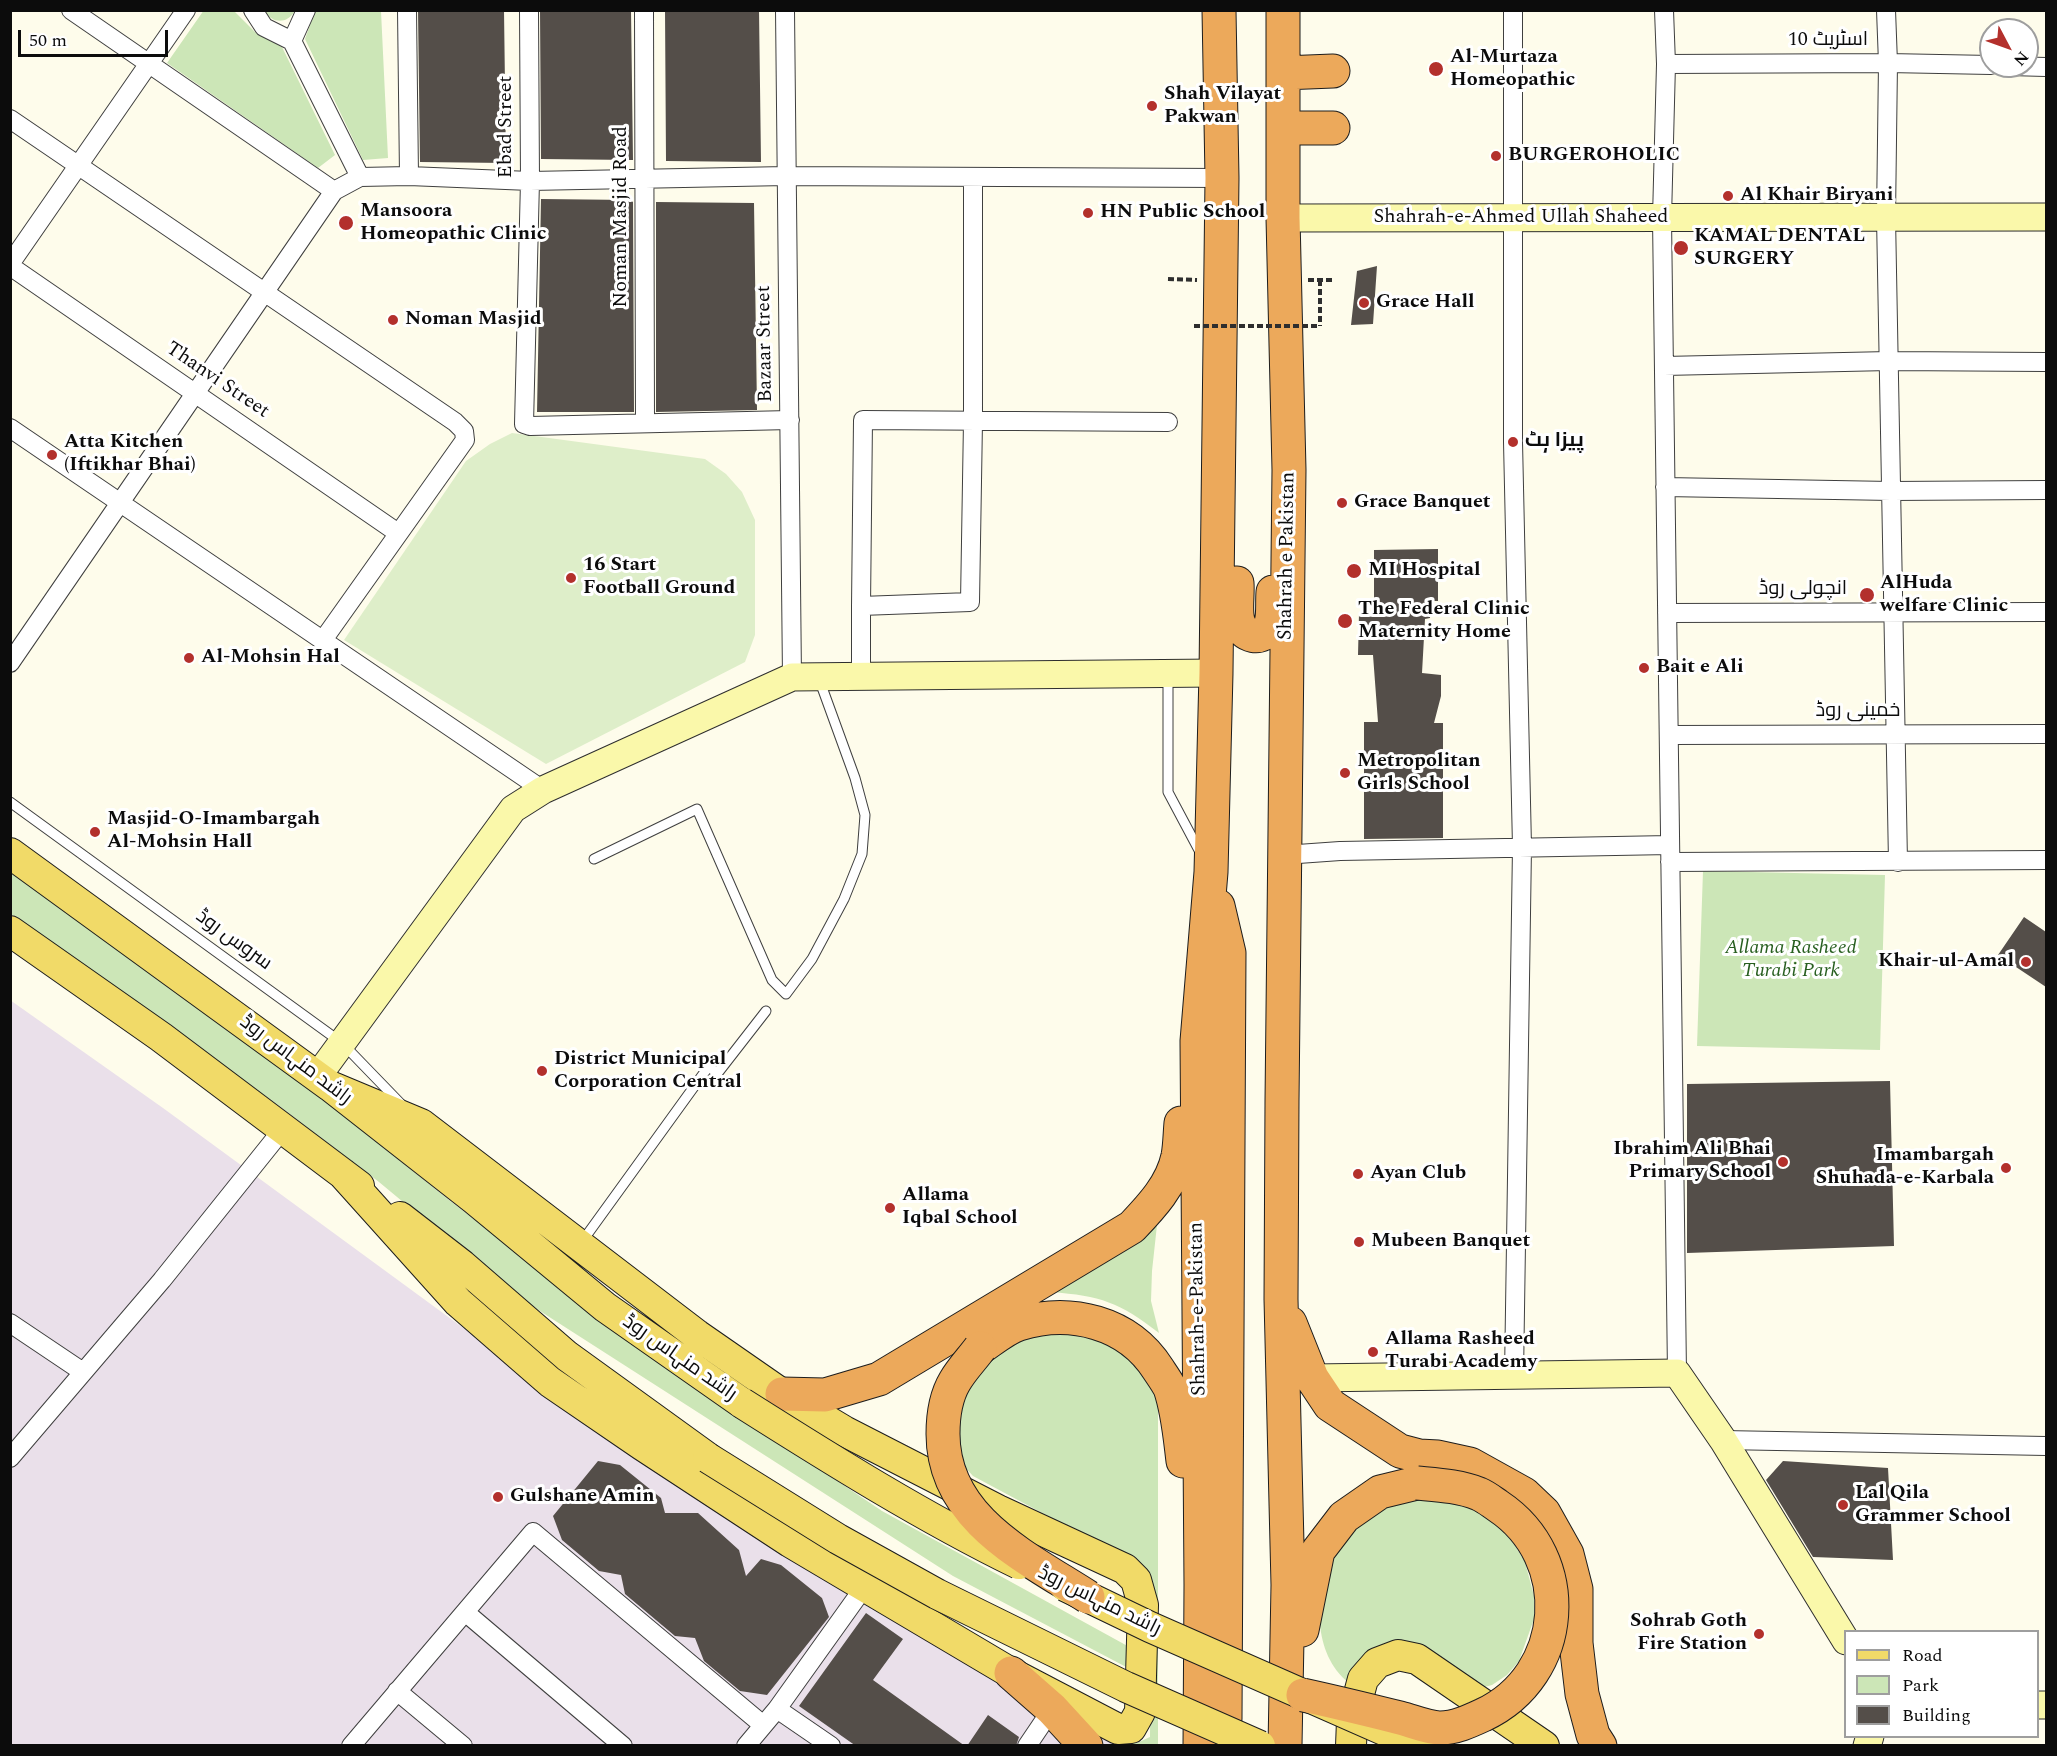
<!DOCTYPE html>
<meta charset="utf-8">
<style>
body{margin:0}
#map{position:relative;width:2057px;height:1756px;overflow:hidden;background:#fefceb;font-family:Spectral,serif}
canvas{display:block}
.frame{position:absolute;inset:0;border:12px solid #0c0c0c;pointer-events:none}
.legend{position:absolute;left:1844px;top:1630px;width:195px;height:108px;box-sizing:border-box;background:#fff;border:2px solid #9e9e9e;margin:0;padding:8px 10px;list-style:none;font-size:18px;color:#0c0c0c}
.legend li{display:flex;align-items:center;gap:12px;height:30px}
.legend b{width:30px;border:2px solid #9e9e9e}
.north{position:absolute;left:1979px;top:18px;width:60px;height:60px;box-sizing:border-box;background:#fff;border:2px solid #9e9e9e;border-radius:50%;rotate:131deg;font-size:16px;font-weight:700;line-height:24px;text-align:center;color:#0c0c0c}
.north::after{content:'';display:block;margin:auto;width:21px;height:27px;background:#b3302c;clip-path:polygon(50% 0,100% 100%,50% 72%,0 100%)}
.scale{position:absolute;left:18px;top:30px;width:150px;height:27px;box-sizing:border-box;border:3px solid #0c0c0c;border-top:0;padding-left:8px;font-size:18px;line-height:21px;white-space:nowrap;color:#0c0c0c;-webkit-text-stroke:4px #fff;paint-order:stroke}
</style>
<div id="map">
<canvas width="2057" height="1756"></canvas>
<div class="frame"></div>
<ul class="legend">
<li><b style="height:8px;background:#f1da68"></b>Road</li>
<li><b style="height:16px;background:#cce6b7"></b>Park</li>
<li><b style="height:16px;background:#544e49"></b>Building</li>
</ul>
<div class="north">N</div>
<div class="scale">50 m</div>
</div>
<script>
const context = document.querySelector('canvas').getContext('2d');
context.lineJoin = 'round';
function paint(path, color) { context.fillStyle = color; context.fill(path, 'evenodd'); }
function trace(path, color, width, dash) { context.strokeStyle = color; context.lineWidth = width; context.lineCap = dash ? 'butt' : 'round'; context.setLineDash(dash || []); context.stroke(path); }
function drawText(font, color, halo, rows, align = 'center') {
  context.font = font + ' Spectral,Cairo,serif'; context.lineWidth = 6; context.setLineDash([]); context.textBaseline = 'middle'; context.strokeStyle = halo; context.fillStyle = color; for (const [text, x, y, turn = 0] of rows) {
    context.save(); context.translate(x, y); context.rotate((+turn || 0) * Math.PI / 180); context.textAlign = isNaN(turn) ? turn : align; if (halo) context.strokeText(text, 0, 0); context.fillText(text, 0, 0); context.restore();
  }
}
paint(new Path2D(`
 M10,1000L163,1108L619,1442L1149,1745H11Z`), '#eae0ea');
paint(new Path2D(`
 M204,10L234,11L255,32L282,47L335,155L318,168L167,63Z
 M264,11H295C287,24 273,24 264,11Z
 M315,11H381L388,158L363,160L305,39Z
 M11,866L286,1069L449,1200L649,1354L882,1511L1133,1649L1130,1669L953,1576L515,1295L379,1182L278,1105L11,914Z
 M1703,871L1885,875L1880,1050L1697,1046Z
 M1157,1225L1152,1271L1151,1301L1159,1333C1119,1302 1101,1296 1051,1292Z
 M1082,1329L1131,1352L1158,1397V1745H1122L1118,1739L1137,1743L1150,1737L1151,1594L1087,1537L973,1476L961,1463L956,1430L965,1391L986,1364L1012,1341L1031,1332Z
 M1389,1499H1456L1493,1520L1514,1544L1525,1562L1534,1596V1619L1519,1661L1507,1675L1492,1685L1481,1688L1431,1651L1349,1683C1311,1652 1318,1599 1324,1556Z`), '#cce6b7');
paint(new Path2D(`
 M512,433L705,459L726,474L742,492L755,520V635L745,662L546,764L344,640L466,461L490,444Z`), '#deeec9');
paint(new Path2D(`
 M418,10H504L506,163L420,162Z
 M540,10H631L633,160L541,159Z
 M665,10H759L761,162L666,161Z
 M541,199L630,200L633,202L634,412H537Z
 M656,202L754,203L757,410L656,412Z
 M1377,266L1373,324L1351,325L1357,271Z
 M1438,549V601H1431L1430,618L1425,619L1422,673L1441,675V696L1434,723H1443V838L1364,839V722H1378L1373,655H1358L1359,614H1374V550Z
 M2024,917L2046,932V987L1998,955Z
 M1890,1081L1894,1246L1687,1253V1084Z
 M598,1461L620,1465L661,1498L665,1513H698L739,1550L746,1576L761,1559L781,1565L822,1598L829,1617L767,1695L740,1691L704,1661L695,1638L675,1636L625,1594L621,1575L599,1571L562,1540L553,1516Z
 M1783,1461L1888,1468L1893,1560L1813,1557L1766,1480Z
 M866,1613L903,1639L873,1680L965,1746H856L799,1706Z
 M988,1715L1019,1737L1016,1746H967Z`), '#544e49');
const lane = new Path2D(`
 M1168,675V792L1201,854
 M10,802L342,1043L402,1105
 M594,859L697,809L772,980L786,994L812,959L844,899L862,854L865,815L855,778L819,679
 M581,1243L709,1066L717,1074L766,1011`);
const street = new Path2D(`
 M71,10L334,191
 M253,10L264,27L292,41L360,177
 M407,10L409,176
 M529,10L530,181L524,424L530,426L790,420
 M644,10L645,423
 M785,10L792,677
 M1513,10V442L1522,847L1514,1375
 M1664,10L1666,64L1662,218L1677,1373
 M1886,10L1888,63L1886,217L1898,862
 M292,41L306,10
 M1666,64L1888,63L1991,65
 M2009,66L2046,67
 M10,119L455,422L464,431L465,440L323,640
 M10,264L186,10
 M10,266L398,533
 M1664,366L1889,361L2046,362
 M10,428L543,790
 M1665,487L1891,491L2046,490
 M861,606L863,420L1168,422
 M1667,613L2046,612
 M10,663L334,191L360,177L409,176L530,181L786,176L1222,178
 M861,676V606L970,602L973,421V177
 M1669,735L2046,734
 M1284,855L1340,851L1670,845
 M1670,862L2046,860
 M10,1323L83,1372
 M1723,1440L2046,1446
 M10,1458L162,1280L283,1129
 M465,1612L623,1746
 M397,1691L463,1746
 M777,1709L831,1746
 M351,1746L533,1532L763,1725
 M746,1746L777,1709L865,1586
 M1027,1746L1052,1709`);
const secondary = new Path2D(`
 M1283,218L2046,217
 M317,1077L513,809L543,790L792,677L1216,673
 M1312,1378L1677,1373L1723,1440L1846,1641
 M2038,1705H2046
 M1867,1746L1870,1736`);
const primary = new Path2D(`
 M10,853L330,1086L474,1199L605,1307L742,1403
 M10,931L161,1037L359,1186
 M330,1086L421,1124L697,1335L782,1394L844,1431L998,1510L1125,1569L1136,1580L1143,1605L1140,1712L1131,1728L1118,1729L1011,1673L790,1542L642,1445L550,1382L458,1302L343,1174
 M400,1217L462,1265L567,1356L708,1458
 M1351,1746L1352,1720L1363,1679L1377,1663L1398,1655L1417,1659L1544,1746`);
const highway = new Path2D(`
 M1283,10V218L1289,470L1282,1101L1281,1299L1288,1585L1285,1746
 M1283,73L1333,71
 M1283,128H1333
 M1237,583C1238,594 1235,610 1238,621C1242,637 1263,642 1270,626C1274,617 1272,603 1273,592
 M1218,906L1229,953L1225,1719
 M1290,1323L1312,1378L1330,1405L1400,1451L1419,1456L1438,1457L1470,1464L1524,1494L1544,1513L1567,1554L1576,1589V1643L1582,1694L1593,1735L1600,1746
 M980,1348C992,1340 1006,1328 1019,1324C1070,1308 1128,1322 1158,1369C1162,1375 1167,1382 1170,1388C1178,1411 1180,1437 1183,1461
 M782,1394L825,1395L879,1379L1132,1227C1151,1207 1172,1185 1178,1156C1180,1145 1180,1133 1181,1123
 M1302,1630L1318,1551L1344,1517L1380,1492L1417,1483
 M1011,1673L1052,1709L1086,1746
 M1200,1746L1201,1585L1197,1041L1211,872L1216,673L1222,178L1219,10`);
trace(lane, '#3f3f3f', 11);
trace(street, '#3f3f3f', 20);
trace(secondary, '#2e2e2e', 29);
trace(primary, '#1d1d1d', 32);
trace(highway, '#1d1d1d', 35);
trace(new Path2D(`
 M1168,279L1197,280
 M1308,280H1335
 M1320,280V326`), '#2e2e2e', 4, [6, 3]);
trace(lane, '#fff', 9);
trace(street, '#fff', 18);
trace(secondary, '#faf8aa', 27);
trace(primary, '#f1da68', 30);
trace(highway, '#eca95b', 33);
const primaryBridge = new Path2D(`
 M742,1403C832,1460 923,1517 1019,1564
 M708,1458L838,1539L937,1594L1126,1687L1260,1746
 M1065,1586L1150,1627L1420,1746`);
const highwayBridge = new Path2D(`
 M980,1348C972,1359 962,1369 955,1381C946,1396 943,1417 943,1434C943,1519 1026,1557 1088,1597
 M1303,1695C1335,1702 1368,1710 1400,1718C1412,1721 1428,1728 1440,1728C1455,1728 1470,1721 1483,1715C1568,1675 1576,1558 1498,1506C1492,1502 1486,1497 1479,1494C1459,1486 1438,1485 1417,1483`);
trace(primaryBridge, '#1d1d1d', 32, []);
trace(highwayBridge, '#1d1d1d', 35, []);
trace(new Path2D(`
 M1194,326H1320`), '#2e2e2e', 4, [6, 3]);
trace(primaryBridge, '#f1da68', 30);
trace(highwayBridge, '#eca95b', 33);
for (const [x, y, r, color] of [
 [1436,69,8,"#b3302c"],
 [1152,106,6,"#b3302c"],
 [1496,156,6,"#b3302c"],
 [1728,196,6,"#b3302c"],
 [1088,213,6,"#b3302c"],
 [346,223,8,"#b3302c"],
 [1681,248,8,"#b3302c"],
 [1364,303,6,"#b3302c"],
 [393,320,6,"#b3302c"],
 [1513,442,6,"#b3302c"],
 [52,455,6,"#b3302c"],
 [1342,503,6,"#b3302c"],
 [1354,571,8,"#b3302c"],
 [571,578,6,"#b3302c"],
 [1867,595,8,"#b3302c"],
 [1345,621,8,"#b3302c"],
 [189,658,6,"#b3302c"],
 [1644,668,6,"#b3302c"],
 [1345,773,6,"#b3302c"],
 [95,832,6,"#b3302c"],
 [2026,962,6,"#b3302c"],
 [542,1071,6,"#b3302c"],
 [1783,1162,6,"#b3302c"],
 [2006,1168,6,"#b3302c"],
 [1358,1174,6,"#b3302c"],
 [890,1208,6,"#b3302c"],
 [1359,1242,6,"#b3302c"],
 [1373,1352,6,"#b3302c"],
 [498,1497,6,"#b3302c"],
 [1843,1505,6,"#b3302c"],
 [1759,1634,6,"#b3302c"]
]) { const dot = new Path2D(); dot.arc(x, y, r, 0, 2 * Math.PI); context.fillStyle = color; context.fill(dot); trace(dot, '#fff', 2); }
drawText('20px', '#0c0c0c', '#fff', [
 ["اسٹریٹ 10",1828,41],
 ["Ebad Street",507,127,-90],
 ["Noman Masjid Road",622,217,-90],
 ["Shahrah-e-Ahmed Ullah Shaheed",1521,218],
 ["Bazaar Street",766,344,-91],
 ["Thanvi Street",217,381,34],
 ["Shahrah e Pakistan",1288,556,-89],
 ["انچولی روڈ",1803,590],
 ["خمینی روڈ",1858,712],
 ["سروس روڈ",233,941,36],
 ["راشد منہاس روڈ",295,1061,37],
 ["Shahrah-e-Pakistan",1199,1309,-91],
 ["راشد منہاس روڈ",679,1359,35],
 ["راشد منہاس روڈ",1099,1602,26]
]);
drawText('bold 20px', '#0c0c0c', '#fff', [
 ["Al-Murtaza",1450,58],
 ["Homeopathic",1450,81],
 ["Shah Vilayat",1164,95],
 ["Pakwan",1164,118],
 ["BURGEROHOLIC",1508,156],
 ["Al Khair Biryani",1740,196],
 ["Mansoora",360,212],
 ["Homeopathic Clinic",360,235],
 ["HN Public School",1100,213],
 ["KAMAL DENTAL",1694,237],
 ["SURGERY",1694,260],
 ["Grace Hall",1376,303],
 ["Noman Masjid",405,320],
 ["پیزا ہٹ",1525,442],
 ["Atta Kitchen",64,443],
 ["(Iftikhar Bhai)",64,466],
 ["Grace Banquet",1354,503],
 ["16 Start",583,566],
 ["Football Ground",583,589],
 ["MI Hospital",1368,571],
 ["AlHuda",1880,584],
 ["welfare Clinic",1880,607],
 ["The Federal Clinic",1358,610],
 ["Maternity Home",1358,633],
 ["Al-Mohsin Hal",201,658],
 ["Bait e Ali",1656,668],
 ["Metropolitan",1357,762],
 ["Girls School",1357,785],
 ["Masjid-O-Imambargah",107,820],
 ["Al-Mohsin Hall",107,843],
 ["Khair-ul-Amal",2014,962,"right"],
 ["District Municipal",554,1060],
 ["Corporation Central",554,1083],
 ["Ibrahim Ali Bhai",1771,1150,"right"],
 ["Primary School",1771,1173,"right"],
 ["Imambargah",1994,1156,"right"],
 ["Shuhada-e-Karbala",1994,1179,"right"],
 ["Ayan Club",1370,1174],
 ["Allama",902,1196],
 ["Iqbal School",902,1219],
 ["Mubeen Banquet",1371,1242],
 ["Allama Rasheed",1385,1340],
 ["Turabi Academy",1385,1363],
 ["Lal Qila",1855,1494],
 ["Grammer School",1855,1517],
 ["Gulshane Amin",510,1497],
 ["Sohrab Goth",1747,1622,"right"],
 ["Fire Station",1747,1645,"right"]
], 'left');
drawText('italic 20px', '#285f20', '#fff', [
 ["Allama Rasheed",1791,949],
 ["Turabi Park",1791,972]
]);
</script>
